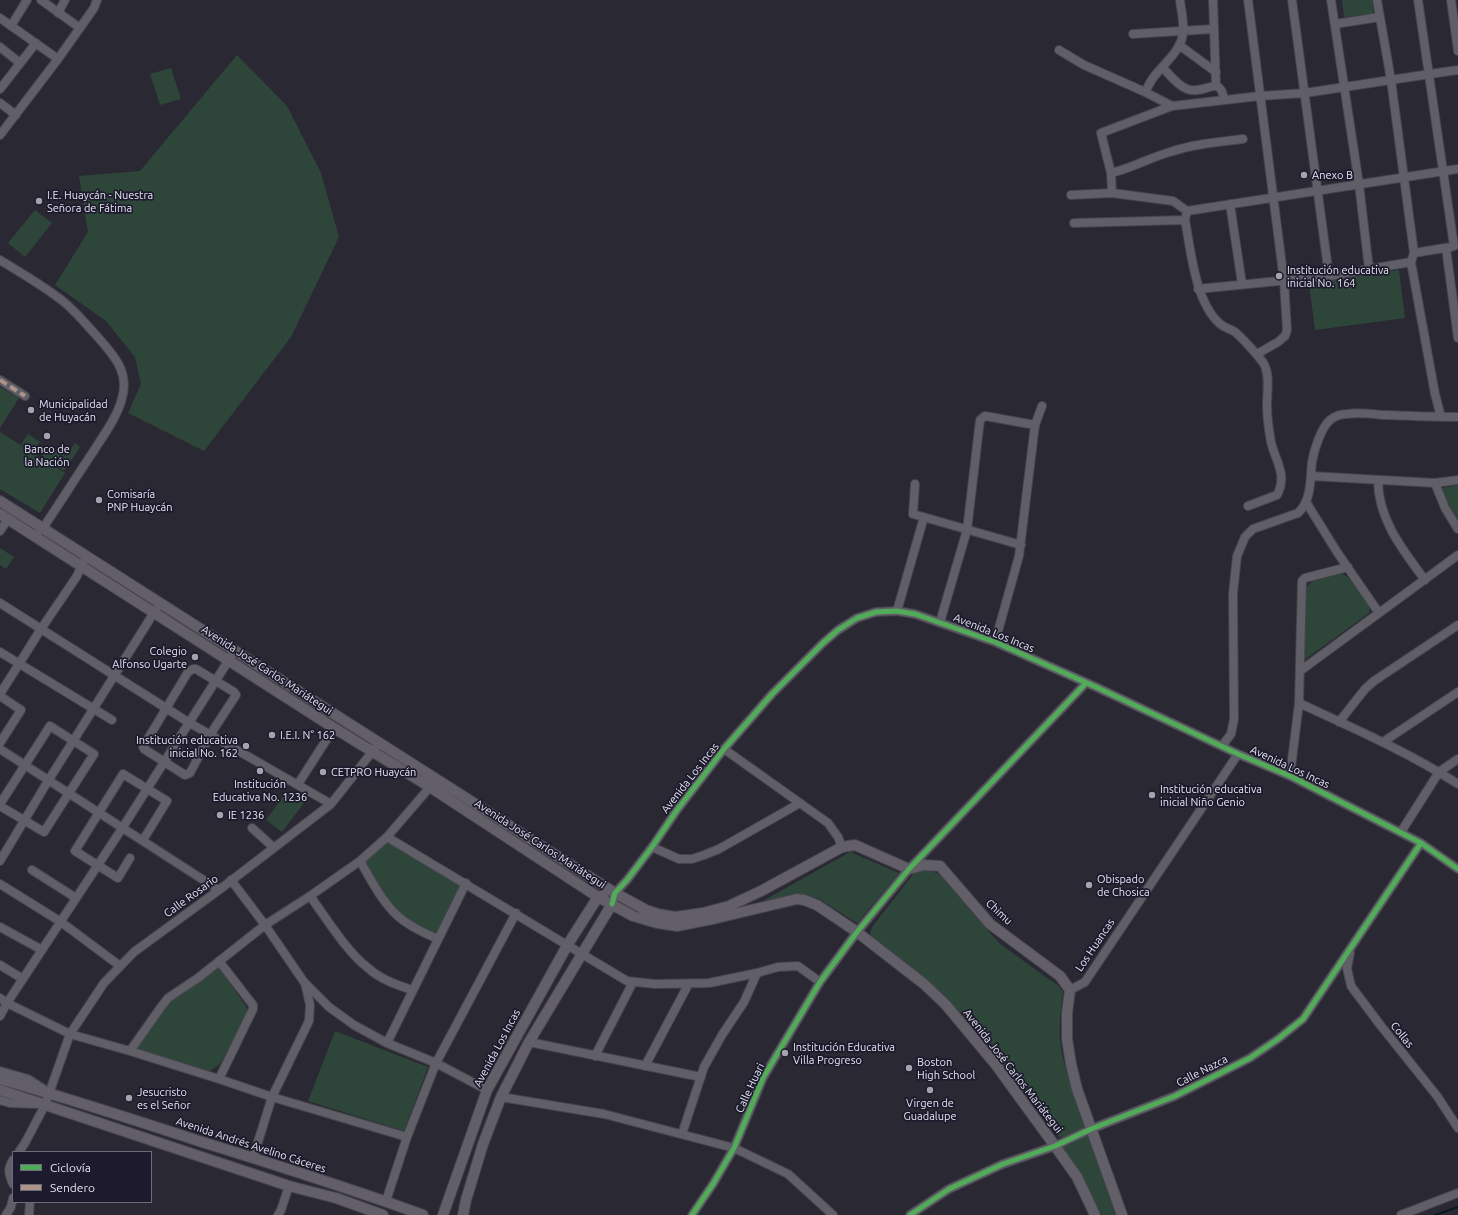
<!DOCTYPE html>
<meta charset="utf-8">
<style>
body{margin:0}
#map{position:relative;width:1458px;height:1215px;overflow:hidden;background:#2a2832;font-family:Ubuntu,sans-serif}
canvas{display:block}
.legend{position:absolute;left:12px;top:1151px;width:140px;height:52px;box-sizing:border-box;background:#1c1a2c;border:1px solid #6c6b7b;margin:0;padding:5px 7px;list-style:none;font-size:12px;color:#e5e5f1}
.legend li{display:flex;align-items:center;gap:8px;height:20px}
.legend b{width:20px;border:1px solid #6c6b7b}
</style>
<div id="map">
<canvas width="1458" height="1215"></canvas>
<ul class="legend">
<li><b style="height:5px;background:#51ab58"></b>Ciclovía</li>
<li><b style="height:5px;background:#af9288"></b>Sendero</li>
</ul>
</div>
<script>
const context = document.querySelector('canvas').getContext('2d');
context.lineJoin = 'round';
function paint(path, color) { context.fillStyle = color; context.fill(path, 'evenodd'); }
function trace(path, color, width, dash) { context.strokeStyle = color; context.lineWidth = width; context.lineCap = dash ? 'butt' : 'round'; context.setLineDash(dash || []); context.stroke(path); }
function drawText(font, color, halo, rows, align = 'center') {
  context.font = font + ' Ubuntu,sans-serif'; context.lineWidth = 3.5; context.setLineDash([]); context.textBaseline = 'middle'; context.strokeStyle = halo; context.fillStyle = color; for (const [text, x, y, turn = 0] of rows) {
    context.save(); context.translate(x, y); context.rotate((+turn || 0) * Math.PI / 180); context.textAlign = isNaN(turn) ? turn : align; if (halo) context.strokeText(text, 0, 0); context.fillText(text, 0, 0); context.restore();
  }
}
paint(new Path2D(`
 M1342,0H1372L1374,14L1344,17Z
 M237,55L287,106L321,173L339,237L291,337L204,451L128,413L141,384L135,357L106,321L55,285L88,232L79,176L140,171Z
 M171,68L181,99L160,105L150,74Z
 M35,210L52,223L25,257L8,243Z
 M1399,270L1405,318L1315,330L1309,283Z
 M0,387L19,398L0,428Z
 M0,432L65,473L40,513L0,489Z
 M28,434L40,442L33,452L21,444Z
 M75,443L80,447L64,471L41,456L49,445L66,456Z
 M1458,485V523L1451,514L1441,491L1442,488Z
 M0,548L14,557L6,569L0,565Z
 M1338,573C1350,573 1361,594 1368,604L1370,608L1369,613L1303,661L1305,589L1312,581Z
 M287,791L304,803L282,832L266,820Z
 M389,839L463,884L437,933C430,930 421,928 414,924C390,910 376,883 363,861Z
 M850,852L899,873L857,923L818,898L793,896L761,902Z
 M926,869L939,874L999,943L1047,978L1058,985L1063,992C1061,1009 1058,1031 1061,1048C1065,1074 1078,1100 1087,1125C1080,1133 1069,1137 1059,1137L1005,1069L992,1046L973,1024L872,938L870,933L872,927L915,872Z
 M219,968L246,1006L248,1014L220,1064L210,1071L205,1070L133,1049L171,1001Z
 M335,1031L428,1067L404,1131L308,1101Z
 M1095,1132L1120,1215H1102L1061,1145Z`), '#2e463a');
trace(new Path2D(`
 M1435,1215L1458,1207`), '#061c22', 2);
const minor = new Path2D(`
 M41,0L80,28
 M1213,0L1216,86
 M1248,0L1284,281L1287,330L1285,336L1278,342L1257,354
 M1292,0L1329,276
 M1331,0L1359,184L1369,269
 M1418,0L1454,246
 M1451,0L1458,51
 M58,13L65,0
 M0,18L58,59
 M1335,24L1380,17
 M11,26L27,0
 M1133,34L1213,29
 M1179,45L1216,72
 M0,47L20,63
 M1059,50L1084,65L1145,92L1172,106L1260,96L1305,93L1430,74L1458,70
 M1163,68C1170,75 1177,85 1187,89C1206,96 1220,72 1224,100
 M0,89L36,43
 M1145,92C1148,87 1150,82 1153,78C1163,64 1183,50 1183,31C1184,21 1181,10 1180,0
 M0,103L16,115
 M0,135L58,59L94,8L97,0
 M1111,173C1132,168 1149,158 1170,152C1194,144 1219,142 1243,139
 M1112,193L1111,173L1101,133L1172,106
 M1071,195L1112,193L1173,201L1187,211L1458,169
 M1230,204L1242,284
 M1187,211L1185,220C1191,251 1195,301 1219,323C1223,327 1230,329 1235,332C1242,338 1259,356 1264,364C1270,375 1267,393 1267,406C1267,417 1269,431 1271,442C1275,460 1288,475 1277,495L1248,506
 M1074,223L1185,220
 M1446,248L1458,338
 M1414,253L1451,247
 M0,260C21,273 44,286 64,302C75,311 85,323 95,334C112,353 130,371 122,398C118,416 103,436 93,452C76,477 60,503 43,528L38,532
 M1411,262L1435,394L1441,417
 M1198,289L1329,276L1411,262L1414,253L1391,80L1377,0
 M0,380L25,396
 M1311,476L1435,483L1458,480
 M1378,480C1378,519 1402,549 1425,580
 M1435,483L1445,508L1458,529
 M915,484L913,514L1021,545
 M1306,502L1337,552L1379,613
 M0,531L8,519
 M0,603L188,722L331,804
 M897,611L924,517
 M940,622L967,530L980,420L985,416L1035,425
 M995,642L1019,556L1035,425L1042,406
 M0,652L112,720
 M193,669H196L234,692L236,695L210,735L190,773L185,775L144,749L143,747L188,672Z
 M1300,671L1458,555
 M0,694L41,629L77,576L84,561
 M0,696L21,710L0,743
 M1299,703C1353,728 1408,752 1458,784
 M1339,722L1365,689L1374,681L1458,625
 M1383,742L1458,692
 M1222,746L1231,734L1234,719L1233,594L1237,556L1245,537L1253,529L1298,513C1312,500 1310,479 1312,462C1314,450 1321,428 1330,420C1335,416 1342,414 1347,414C1359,412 1372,414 1384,415C1409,416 1433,417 1458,417
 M0,749L219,890
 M724,749L828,823L838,837L842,847
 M1290,776L1299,703L1302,581L1305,578L1348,567
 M298,784L334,728
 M0,804L50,726L94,754L44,832L0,806
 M252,828L273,847
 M1401,832L1439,772L1458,759
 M387,837L627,981L655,984L709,983L757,973L778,967L798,966L820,982
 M652,847L679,859H692L704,855L719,849L800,803
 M130,858L118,878L75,851L123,774L167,801L143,840
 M0,861L48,781L160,603
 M360,861C372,881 384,907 404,921C415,929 426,934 438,939
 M32,870L76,898
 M231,880L265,925L304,982L329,1007L354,1025L387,1043L436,1063L487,1090
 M0,884L61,922L120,966
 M310,896C327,919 346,951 368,968C380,979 397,985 412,990
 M612,904L615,893L627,880L652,847L677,810L724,749L772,694L823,643L838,630L857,618L876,612L897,611L915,614L995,642L1096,687L1238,754L1290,776L1421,843L1458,869
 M0,927L42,950
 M1350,953L1347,968L1351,986L1381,1026L1437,1096L1458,1128
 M0,965L23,979
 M1070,990L1085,982L1238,754
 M0,998L7,1003L70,1034L130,1051L219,1079L272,1097L407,1137
 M0,1016L7,1003L123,827L232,655
 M529,1042L701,1077
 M387,1043L466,883
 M130,1051L161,1007L168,998L198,978L265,925L310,896L360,861L387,837L430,787
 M595,1056L633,982
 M645,1066L688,985
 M0,1071L28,1079L45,1090
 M219,1079L253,1009V1005L219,961
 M501,1097L604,1114L734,1148L788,1174L833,1215
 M0,1100L10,1103L35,1104
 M682,1134L704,1067L722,1035L744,1002L757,973
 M19,1152L25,1143L45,1105L70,1034L104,983L134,952L219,890L331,804L376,747
 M253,1158L272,1097L309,1021L310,1005L305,983
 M13,1160C7,1169 9,1175 13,1184
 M386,1201L407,1137L436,1063L516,913
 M6,1215L11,1207L13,1198
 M29,1215L30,1202
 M278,1215L281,1210L289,1186
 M692,1215L713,1184L734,1148L763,1078L820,982L857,932L909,869L1086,683
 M910,1215L949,1189L1003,1164L1055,1146L1091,1129L1175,1096L1250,1058L1278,1039L1303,1019L1421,843
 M1401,1215L1458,1193`);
const major = new Path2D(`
 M0,501L615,893L646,910L658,914L675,917L703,913L729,906L761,891L842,847L855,845L909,869L924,865L940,866L990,924L1060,976L1070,990L1067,1013V1039L1071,1064L1077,1089L1122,1215
 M0,514L334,728L430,787L598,897L633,916L657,923L677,926L717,918L797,899L804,900L817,905L857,932L924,984L946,1005L996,1065L1055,1146L1077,1177L1095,1215
 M0,1079C68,1098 135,1120 202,1142C276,1165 350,1188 423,1215
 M0,1090L289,1186L336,1198L383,1215
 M443,1215L487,1090L568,944L598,897L603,896
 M463,1215L466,1200L483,1144L501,1097L529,1042L612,904`);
trace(minor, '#45444d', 10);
trace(major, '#45444d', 12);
trace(minor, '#605e67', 8);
trace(major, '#635f69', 10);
trace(new Path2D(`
 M0,380L25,396`), '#af9288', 4, [8, 4]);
trace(new Path2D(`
 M612,904L615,893L627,880L652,847L677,810L724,749L772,694L823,643L838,630L857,618L876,612L897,611L915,614L995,642L1096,687L1238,754L1290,776L1421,843L1458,869
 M692,1215L713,1184L734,1148L763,1078L820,982L857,932L909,869L1086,683
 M910,1215L949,1189L1003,1164L1055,1146L1091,1129L1175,1096L1250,1058L1278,1039L1303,1019L1421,843`), '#51ab58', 5);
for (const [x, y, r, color] of [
 [1304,175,4,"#a4a3ae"],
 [39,201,4,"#a4a3ae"],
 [1279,276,4,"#a4a3ae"],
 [31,410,4,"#a4a3ae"],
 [47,436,4,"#a4a3ae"],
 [99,500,4,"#a4a3ae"],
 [195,657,4,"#a4a3ae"],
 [272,735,4,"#a4a3ae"],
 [246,746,4,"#a4a3ae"],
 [260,771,4,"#a4a3ae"],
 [323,772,4,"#a4a3ae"],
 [1152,795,4,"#a4a3ae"],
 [220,815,4,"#a4a3ae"],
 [1089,885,4,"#a4a3ae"],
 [785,1053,4,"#a4a3ae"],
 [909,1068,4,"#a4a3ae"],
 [930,1090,4,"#a4a3ae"],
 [129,1098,4,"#a4a3ae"]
]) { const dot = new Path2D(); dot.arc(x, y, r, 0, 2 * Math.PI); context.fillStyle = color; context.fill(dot); trace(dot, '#1c1a2c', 1.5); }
drawText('11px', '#e5e5f1', '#1c1a2c', [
 ["Anexo B",1312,175],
 ["I.E. Huaycán - Nuestra",47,195],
 ["Señora de Fátima",47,208],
 ["Institución educativa",1287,270],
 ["inicial No. 164",1287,283],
 ["Municipalidad",39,404],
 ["de Huyacán",39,417],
 ["Banco de",47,449,"center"],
 ["la Nación",47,462,"center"],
 ["Comisaría",107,494],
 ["PNP Huaycán",107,507],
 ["Colegio",187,651,"right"],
 ["Alfonso Ugarte",187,664,"right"],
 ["I.E.I. N° 162",280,735],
 ["Institución educativa",238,740,"right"],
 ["inicial No. 162",238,753,"right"],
 ["CETPRO Huaycán",331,772],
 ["Institución",260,784,"center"],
 ["Educativa No. 1236",260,797,"center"],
 ["Institución educativa",1160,789],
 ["inicial Niño Genio",1160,802],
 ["IE 1236",228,815],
 ["Obispado",1097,879],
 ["de Chosica",1097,892],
 ["Institución Educativa",793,1047],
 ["Villa Progreso",793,1060],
 ["Boston",917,1062],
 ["High School",917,1075],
 ["Jesucristo",137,1092],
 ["es el Señor",137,1105],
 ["Virgen de",930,1103,"center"],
 ["Guadalupe",930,1116,"center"]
], 'left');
drawText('11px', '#e5e5f1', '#1c1a2c', [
 ["Avenida Los Incas",994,633,22],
 ["Avenida José Carlos Mariátegui",267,670,33],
 ["Avenida Los Incas",1290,767,25],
 ["Avenida Los Incas",690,778,-52],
 ["Avenida José Carlos Mariátegui",540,844,33],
 ["Calle Rosario",191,896,-36],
 ["Chimu",999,912,43],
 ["Los Huancas",1095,945,-56],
 ["Collas",1402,1035,51],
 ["Avenida Los Incas",497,1048,-62],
 ["Avenida José Carlos Mariátegui",1013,1071,52],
 ["Calle Nazca",1202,1071,-27],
 ["Calle Huari",750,1088,-65],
 ["Avenida Andrés Avelino Cáceres",251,1145,18]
]);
</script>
